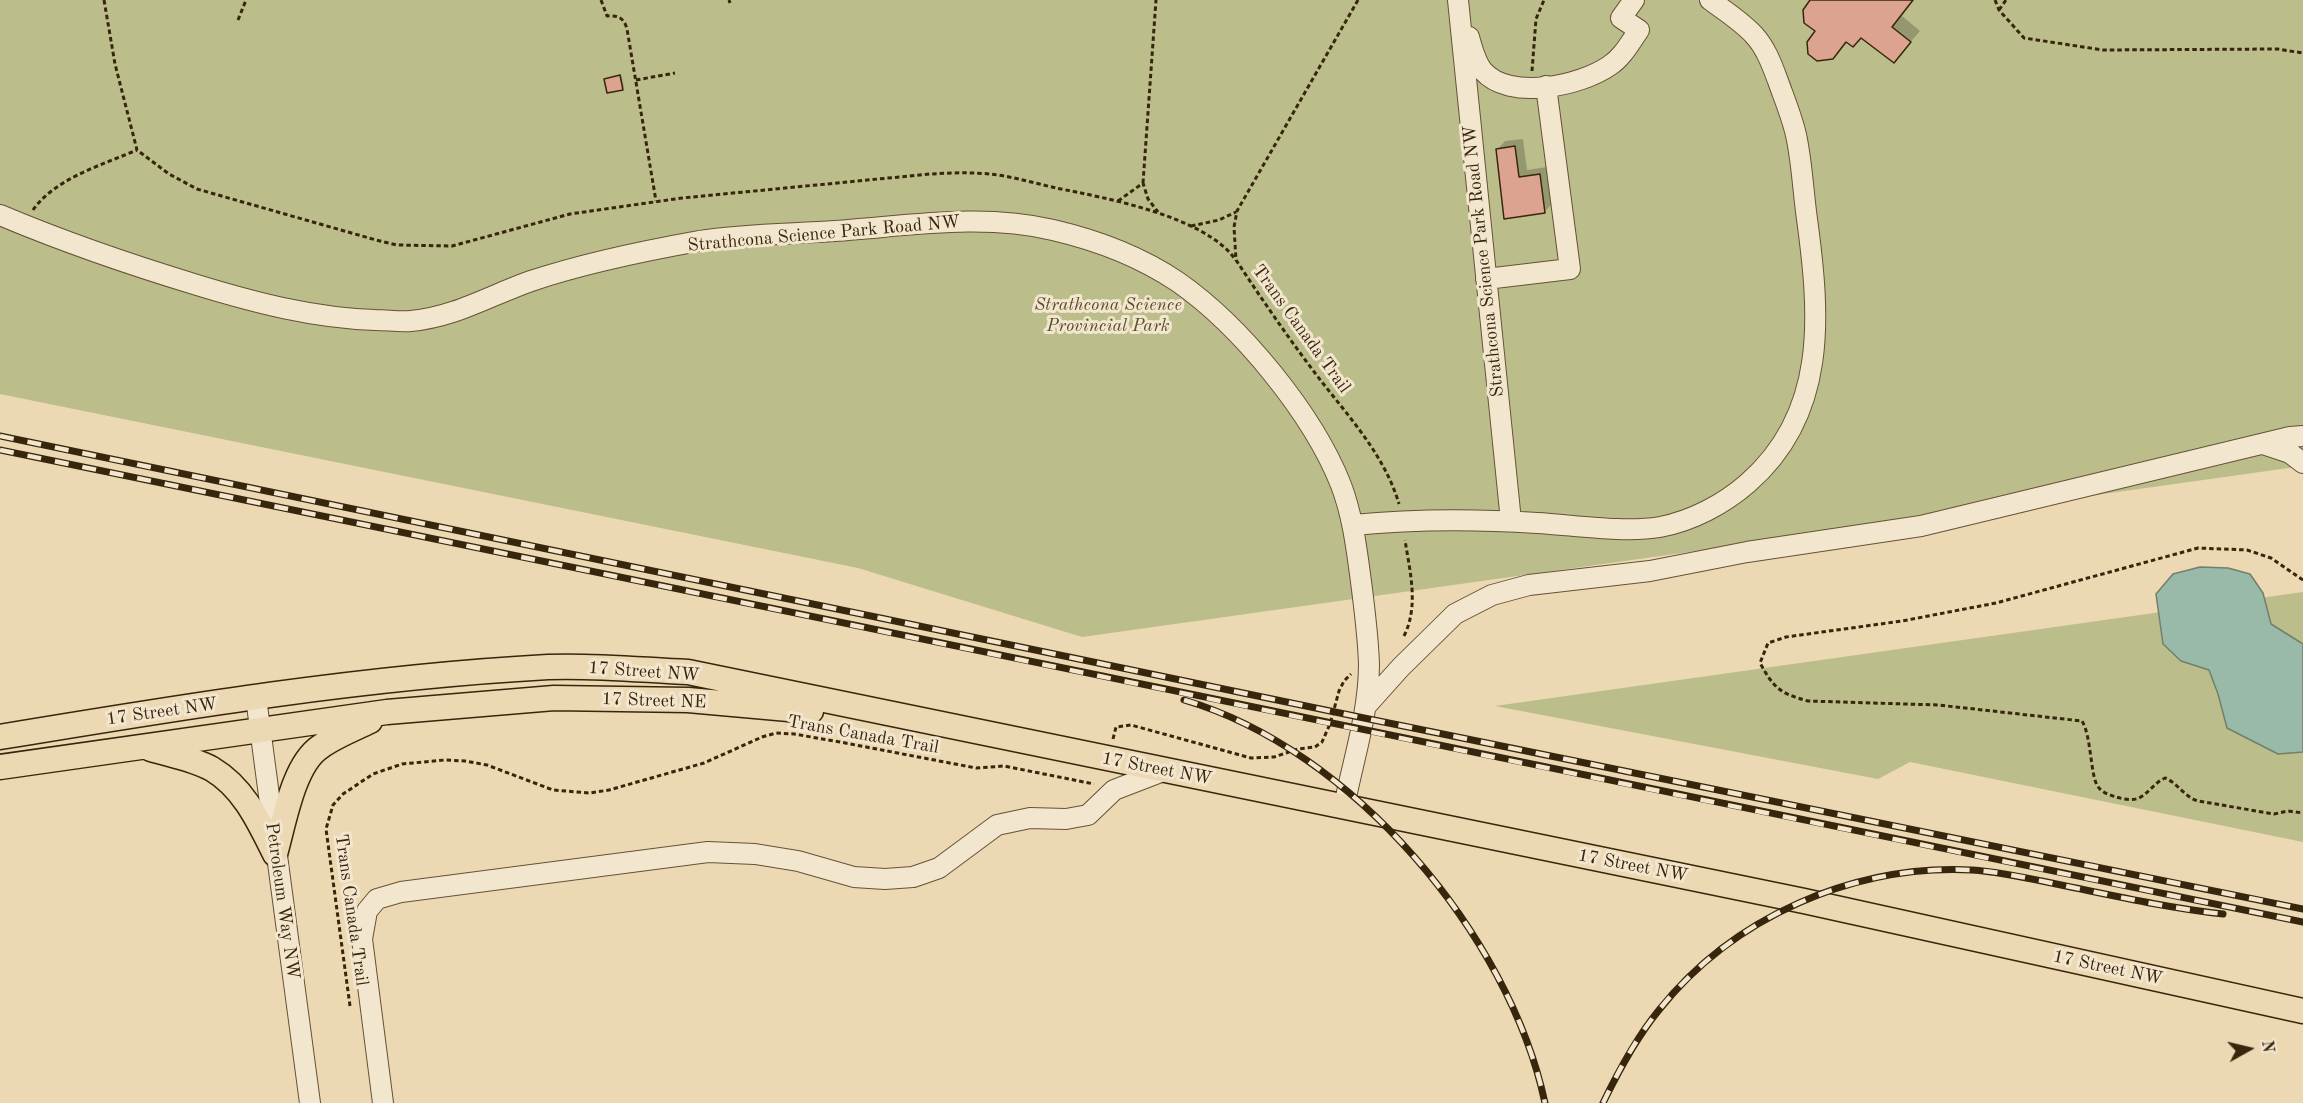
<!DOCTYPE html>
<style>
body{margin:0}
#map{position:relative;width:2303px;height:1103px;overflow:hidden;background:#ecd8b3;font-family:"Old Standard TT",serif}
canvas{display:block}
.north{position:absolute;left:2219px;top:1019px;width:60px;height:60px;-webkit-text-stroke:4px #f3e6ce;paint-order:stroke;rotate:82deg;font-size:16px;font-weight:700;line-height:24px;text-align:center;color:#38260c}
.north::after{content:'';display:block;margin:auto;width:21px;height:27px;background:#38260c;clip-path:polygon(50% 0,100% 100%,50% 72%,0 100%)}
</style>
<div id="map">
<canvas width="2303" height="1103"></canvas>
<div class="north">N</div>
</div>
<script>
const context = document.querySelector('canvas').getContext('2d');
context.lineJoin = 'round';
function paint(path, color) { context.fillStyle = color; context.fill(path, 'evenodd'); }
function trace(path, color, width, dash) { context.strokeStyle = color; context.lineWidth = width; context.lineCap = dash ? 'butt' : 'round'; context.setLineDash(dash || []); context.stroke(path); }
function drawText(font, color, halo, rows, align = 'center') {
  context.font = font + ' "Old Standard TT",serif'; context.lineWidth = 6; context.setLineDash([]); context.textBaseline = 'middle'; context.strokeStyle = halo; context.fillStyle = color; for (const [text, x, y, turn = 0] of rows) {
    context.save(); context.translate(x, y); context.rotate((+turn || 0) * Math.PI / 180); context.textAlign = isNaN(turn) ? turn : align; if (halo) context.strokeText(text, 0, 0); context.fillText(text, 0, 0); context.restore();
  }
}
paint(new Path2D(`
 M0,0H2303V466L1082,637L858,568L0,394Z
 M2303,592V842L1910,762L1878,779L1495,706Z`), '#bbbe8a');
const water = new Path2D(`
 M2200,567L2228,568L2250,574L2263,593L2271,624L2303,644V752L2278,754L2227,728L2218,694L2209,670L2181,661L2163,644L2156,594L2173,574Z`);
paint(water, '#99baa9');
trace(water, '#727f6a', 1.5);
paint(new Path2D(`
 M1812,0H1914L1902,16L1920,31L1894,61L1862,36L1848,41L1833,58Z
 M621,74L624,87L622,89L606,79Z
 M1523,139L1527,170L1547,167L1552,204L1544,212L1498,149L1505,141Z`), '#0003');
const building = new Path2D(`
 M1810,0H1913L1892,27L1911,42L1894,63L1861,38L1853,47L1846,42L1833,59L1817,61L1808,54L1807,42L1815,31L1804,23L1803,10Z
 M620,75L623,90L607,93L604,79Z
 M1515,146L1519,177L1540,174L1545,213L1504,219L1496,149Z`);
paint(building, '#dca390');
trace(building, '#38260c', 1.5);
const minor = new Path2D(`
 M1458,0L1511,521
 M1469,37C1472,48 1476,63 1483,71C1509,101 1580,86 1609,66C1622,58 1630,43 1639,30L1621,18L1634,0
 M0,215C64,242 131,265 197,285C256,303 314,318 375,320C387,320 399,322 411,321C455,317 491,295 531,281C585,263 643,251 699,241C744,234 791,234 835,231C907,226 982,213 1053,230C1096,240 1141,257 1178,282C1241,326 1313,414 1341,485C1352,514 1356,544 1360,574C1364,604 1368,634 1369,664C1369,713 1353,760 1344,807
 M1486,279L1570,269L1546,86
 M2263,444L2290,453L2303,463
 M1353,525C1414,519 1476,519 1537,523C1574,525 1624,533 1660,527C1692,521 1724,504 1748,483C1828,413 1820,315 1807,219C1803,191 1802,162 1796,135C1792,117 1784,98 1778,81C1772,65 1766,48 1754,35C1741,21 1725,11 1710,0
 M256,698L310,1103
 M1366,706L1401,667L1455,614L1492,595L1529,585L1650,571L1747,552L1921,526L2290,437L2303,436
 M383,1103L362,939L367,911L377,899L401,892L708,852L755,854L798,861L854,877L885,879L913,877L939,868L997,825L1030,818L1066,819L1088,815L1114,790L1166,770`);
const major = new Path2D(`
 M0,737C181,707 364,677 548,667C593,665 643,670 688,672L1804,901L2303,1011
 M151,749C171,755 194,759 212,769C244,788 259,822 275,854
 M0,767L387,712L554,698L688,700L811,711
 M275,854C284,823 293,765 320,747C335,736 354,729 370,721`);
trace(minor, '#655236', 22);
trace(major, '#38260c', 27);
trace(new Path2D(`
 M104,0L115,64L137,150L169,174L197,189L376,240L397,245L452,246L570,214L682,198L930,174C949,173 969,172 989,174C1011,176 1034,183 1056,188C1106,198 1204,216 1235,259
 M601,0L607,16C618,15 624,18 627,29L656,201
 M729,0L730,3
 M1358,0L1237,211L1234,227L1236,260C1261,298 1287,336 1315,373C1346,414 1384,453 1399,504
 M1995,0L1999,10L2024,38L2103,50L2277,49L2303,53
 M1999,10L2006,0
 M238,20L246,0
 M1532,71L1536,19L1544,0
 M636,80L675,73
 M1143,183L1156,0
 M1118,201L1143,183L1148,199L1158,212
 M33,210C54,179 104,164 137,150
 M1191,226L1219,220L1236,212
 M2303,580L2271,558L2247,550L2198,548L1996,603L1902,621L1786,637L1768,643L1760,663C1774,688 1779,693 1808,701L1938,705L2082,721C2092,737 2090,779 2099,788C2103,793 2110,795 2116,797C2123,799 2132,801 2139,798C2149,793 2154,783 2165,778C2178,783 2184,797 2198,801L2274,814L2288,811L2303,813
 M1404,636C1419,606 1410,572 1405,540
 M1113,739L1116,727L1131,725L1251,758L1274,757L1298,749L1315,747L1322,742L1330,724L1339,691L1344,681L1351,674
 M350,1006L326,829L333,805L343,794L373,774L402,764L445,760L465,761L487,765L553,790L590,793L609,790L704,763L762,737L776,733L794,734L840,742L976,768L1004,766L1094,784`), '#38260c', 3, [4.5, 3]);
trace(minor, '#f3e6ce', 20);
trace(major, '#ecd8b3', 24);
const rail = new Path2D(`
 M0,436L1364,718L2303,909
 M0,450C768,607 1535,767 2303,922
 M1184,700C1352,749 1509,934 1545,1103
 M1603,1103C1619,1070 1636,1038 1659,1010C1733,917 1854,864 1972,870C2002,872 2032,879 2061,885C2115,896 2168,908 2223,914`);
trace(rail, '#38260c', 7);
trace(rail, '#f3e6ce', 4.5, [14]);
drawText('18px', '#38260c', '#f3e6ce', [
 ["Strathcona Science Park Road NW",824,234,-5],
 ["Strathcona Science Park Road NW",1484,261,-96],
 ["Trans Canada Trail",1301,329,54],
 ["17 Street NW",644,672,4],
 ["17 Street NE",654,701,2],
 ["17 Street NW",162,712,-8],
 ["Trans Canada Trail",863,735,10],
 ["17 Street NW",1157,769,11],
 ["17 Street NW",1633,866,11],
 ["Petroleum Way NW",282,901,82],
 ["Trans Canada Trail",351,910,82],
 ["17 Street NW",2108,968,12]
]);
drawText('italic 18px', '#594c2c', '#f3e6ce', [
 ["Strathcona Science",1108,305],
 ["Provincial Park",1108,326]
]);
</script>
